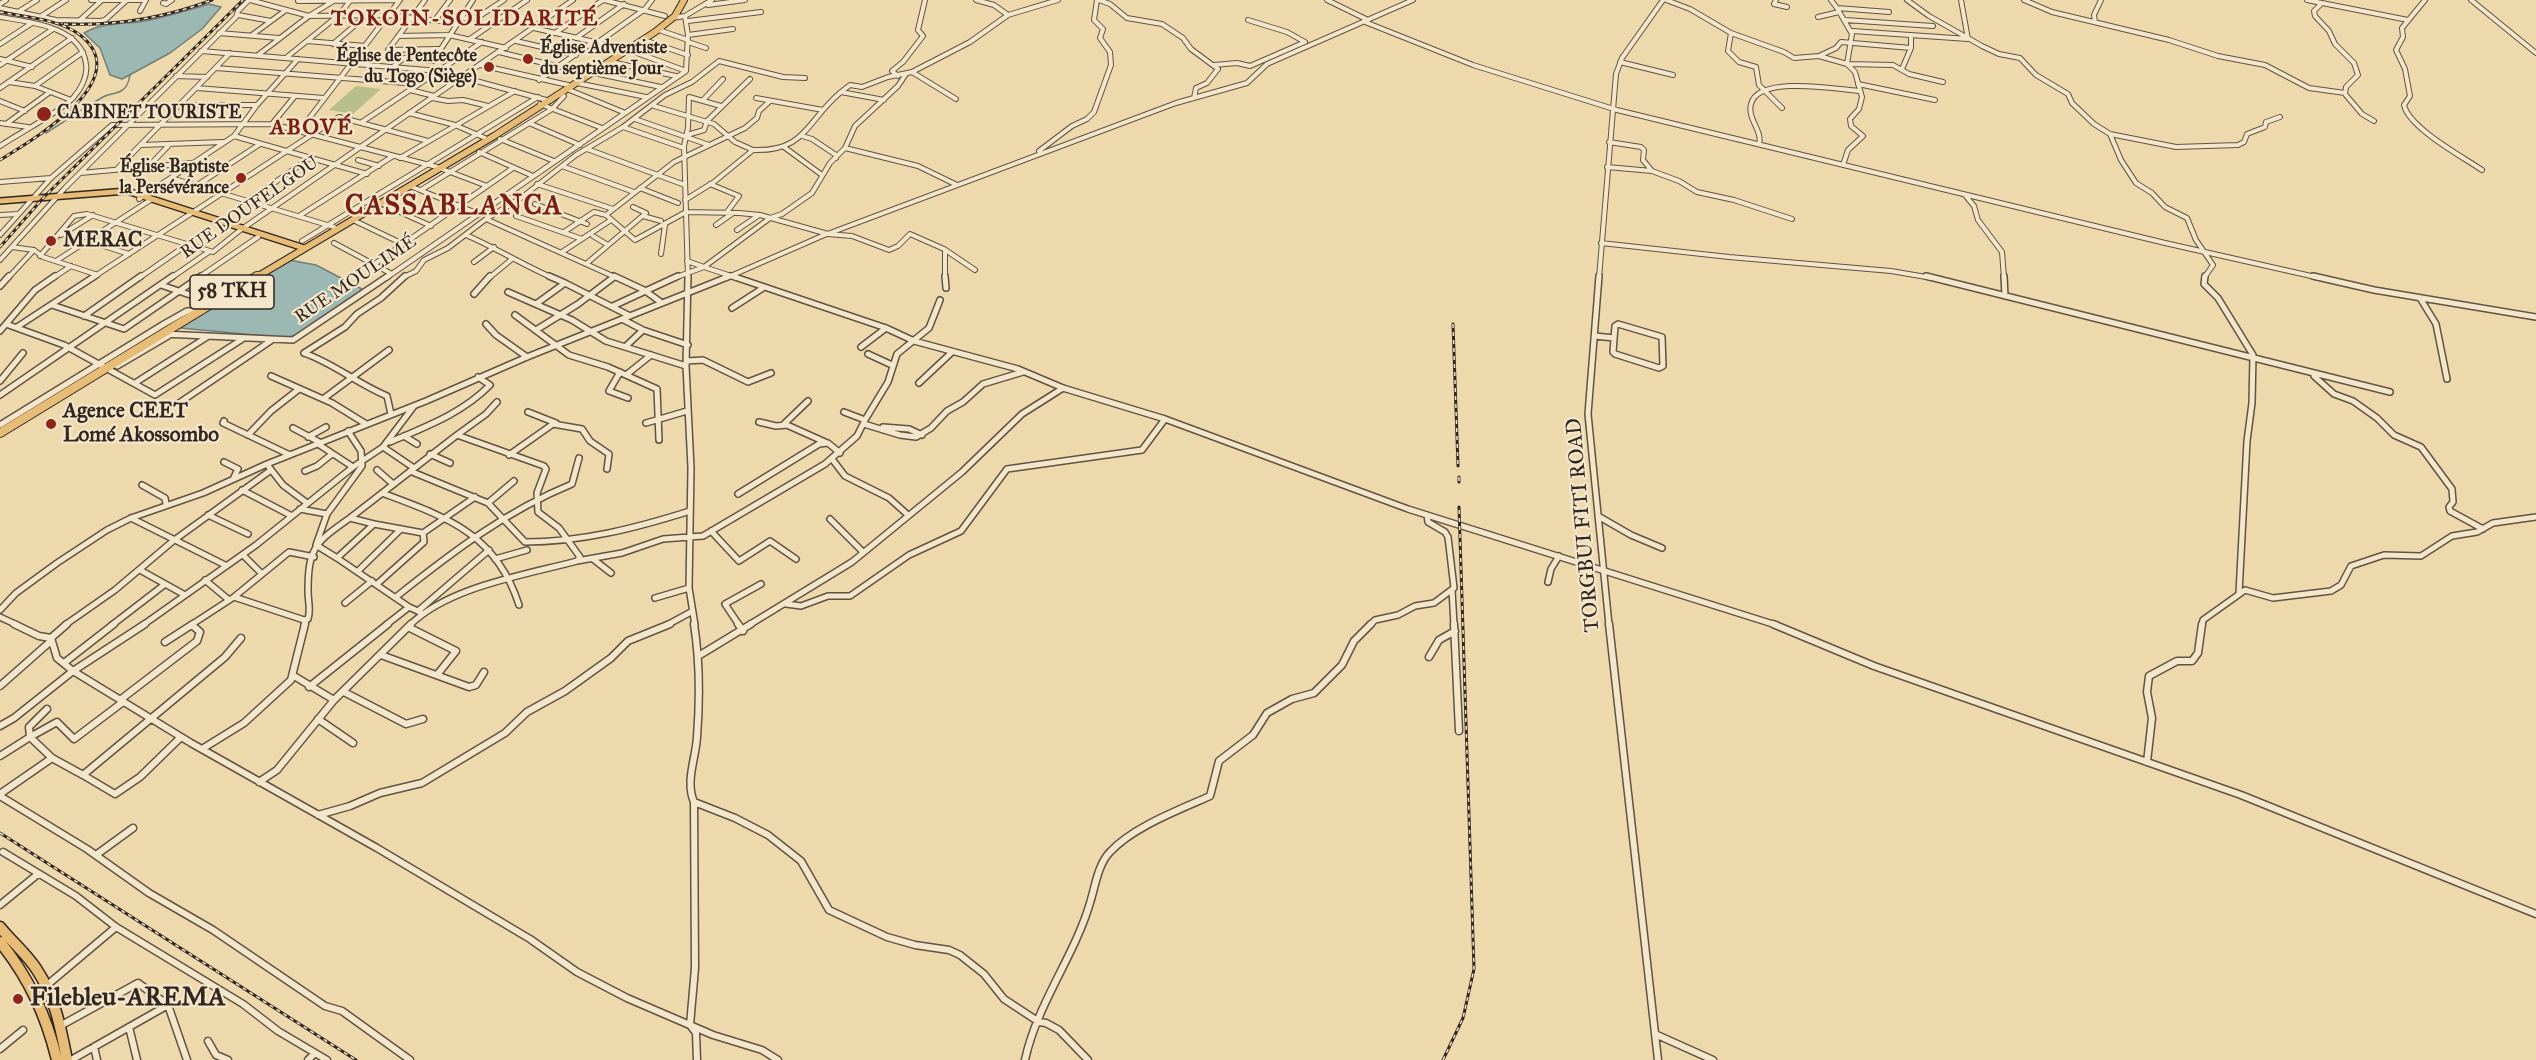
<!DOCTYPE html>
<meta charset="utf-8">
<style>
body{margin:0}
canvas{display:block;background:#eed9ad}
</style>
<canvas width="2536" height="1060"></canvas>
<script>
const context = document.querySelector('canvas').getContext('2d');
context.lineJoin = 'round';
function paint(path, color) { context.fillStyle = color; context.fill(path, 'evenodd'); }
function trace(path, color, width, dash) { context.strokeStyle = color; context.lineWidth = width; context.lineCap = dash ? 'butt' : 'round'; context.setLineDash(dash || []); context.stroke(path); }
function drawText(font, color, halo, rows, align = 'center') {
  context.font = font + ' "IM FELL Great Primer",serif'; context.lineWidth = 4.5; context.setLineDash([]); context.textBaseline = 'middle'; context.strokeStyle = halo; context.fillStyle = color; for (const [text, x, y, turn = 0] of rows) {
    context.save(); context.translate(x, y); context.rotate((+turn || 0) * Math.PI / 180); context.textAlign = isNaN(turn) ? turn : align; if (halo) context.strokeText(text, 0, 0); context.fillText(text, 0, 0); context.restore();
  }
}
paint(new Path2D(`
 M356,86L381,89L353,114L329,110Z`), '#b8bf8a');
const water = new Path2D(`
 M209,4L221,7L202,29L170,53L122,79L110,75L100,48L84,33C101,23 120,24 139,22C163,18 186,11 209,4Z
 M289,260L316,265L362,289L355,296L301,333L287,338L180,328Z`);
paint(water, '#9cb8b3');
trace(water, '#727e78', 1.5);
trace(new Path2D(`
 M235,11L245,0
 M46,133C65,121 84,108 103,97C108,94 116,94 121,91C127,88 129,81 130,75`), '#727e78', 1.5);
const minorFar2 = new Path2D(`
 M91,0H146
 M250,0L309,16L388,15L456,23
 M604,0L665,16
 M976,0L994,5L1008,15
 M1099,0L1110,4L1127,18L1162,24L1183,38L1191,49L1218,69L1207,83L1196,88L1194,98
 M1327,0L1368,20
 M1666,0L1690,9L1731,33L1728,51L1739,62L1756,67L1759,85L1782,108
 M1776,0L1774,4L1787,7
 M1831,0L1837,8
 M1907,0L1929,16L1982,46L1999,54L2020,58L2036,75L2068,94L2072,103L2094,124L2110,134L2121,160L2136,183L2152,193L2165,207L2187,218L2196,240L2213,265L2204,278
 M2024,0L2052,12L2169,40L2218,56L2265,65L2309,88L2345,93
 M2307,0L2408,20
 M2425,0L2402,28L2403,37L2396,50L2405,69L2410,96L2404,105C2409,128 2463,157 2482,170
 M2471,0L2536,53
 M298,1L400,0
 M163,3L166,4L172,0
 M0,4L6,0
 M708,5L745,0
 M2320,5L2314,11L2315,16L2329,31L2335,44L2354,63L2358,75L2346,87L2345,94L2362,114L2374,121
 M0,8L56,20L100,21L105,20L127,0
 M140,11L146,0
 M18,12L37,0
 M1889,12L1837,8L1852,34L1847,64L1893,65L1909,74L1943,82
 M238,15L271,21
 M0,17C30,22 81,26 86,64C88,76 81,89 73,98C59,113 19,133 0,146
 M40,17L66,0
 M1818,17L1839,12
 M672,18L685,16L712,0
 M460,19L478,17L504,0
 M435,20L450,0
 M1248,20L1287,32L1305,42
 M1845,20L1933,26
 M79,21L102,0
 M688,21L761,12
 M1365,22L1473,65L1617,110L2165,243L2320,278
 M2095,22L2094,15L2101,0
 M534,28L629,50L686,71
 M659,30L688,40
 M1852,31L1968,39L1961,0
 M219,33L279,38
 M555,33L603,0
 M1731,33L1784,52L1794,58L1819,56L1847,64L1855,72L1862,97L1859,109L1850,119L1851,126L1863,136L1848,150L1843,165
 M252,35L286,10
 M688,35L733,29
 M398,36L449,35L506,48
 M576,38L624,4
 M470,39L527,0
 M644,40L688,55
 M307,41L365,46
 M516,41L576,55
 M688,42L706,48
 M597,43L645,9L652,0
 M0,44L32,23
 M333,44L367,15
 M388,50L425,0
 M388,50L439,49
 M201,51L439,71L550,101
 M499,52L560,67
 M258,55L309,16L332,2
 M1819,56L1836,48L1841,42L1911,48V35
 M287,57L339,15L350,1
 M0,59L32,67
 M611,62L676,76
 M1620,62L1673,75
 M0,65L53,29
 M480,65L568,85
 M1214,65L1237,63L1250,66L1305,42
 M394,66L404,58L433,61L473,0
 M216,68L418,84
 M1902,69L1911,48
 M912,72L956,99
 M594,73L661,87
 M176,76L207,77
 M898,76L892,71L903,62L923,36L918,30L925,0
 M539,80L593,42
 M9,82L35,86L71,100
 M577,83L646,97
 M1858,84L1935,100
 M35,86L83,52
 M0,88L72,38
 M197,88L324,98
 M567,89L623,112
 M410,90L434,96
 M841,92L850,85L862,87L888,77L912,72L970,42L1008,15L1058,0
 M432,98L448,101L463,100L488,106
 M756,98L823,110
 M704,99L723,79
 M0,101L25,111
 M770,101L759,111L757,118L745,128L674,162L606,215L635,240L686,212L739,213L760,215L828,234L852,236L889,250L898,246L910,234L944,249L975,270
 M540,104L602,128
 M179,105H257
 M654,106L714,124L735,142L753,150
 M409,113L455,125L485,138
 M635,119L709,145
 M362,122L482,42
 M0,123L28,127
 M529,123L580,145
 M6,124L50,92
 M272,124L295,96
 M623,127L684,148
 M301,129L400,0
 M2110,134L2176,147L2238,145L2244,142L2247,134L2265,127L2266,122L2280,117
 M687,135L704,130L707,121L750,79
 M234,136L367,174
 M802,136L812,139L836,155V158
 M500,139L554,161
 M1609,142L1641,147L1644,150L1643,160L1652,171L1679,181L1697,192L1734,200L1792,219
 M1759,144C1763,131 1747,119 1751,104C1758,75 1837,89 1860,91
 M141,145L223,142
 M784,147L822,175
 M845,148L918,166L957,185
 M587,149L685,185
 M1039,151L1072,126L1087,119L1094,112L1111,65L1110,52L1100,38L1103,29L1094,20L1097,0
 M479,152L533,176
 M400,158L515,91
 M358,160L379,166
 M149,166L170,144
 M562,166L634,192
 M1607,167L1652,171
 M117,169L230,53
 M80,173L192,163
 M171,178L334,227
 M0,182L51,178
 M537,184L613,209
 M710,184L739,196L727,212
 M196,186L260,144
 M410,186L479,214
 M640,188L678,203
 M421,190L552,109L564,96
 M1965,195L1974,206L1978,220L2002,252L2004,278
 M139,199L234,136L257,105L298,59
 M685,200L714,182L753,150C806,152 806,121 841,92L884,100
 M248,201L310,158
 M380,203L431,226
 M535,204L587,224
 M0,215L18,214
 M299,216L393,156
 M516,216L582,239
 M643,216L661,221
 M486,219L617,278
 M353,220L403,244
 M716,225L733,213
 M737,230L759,215
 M564,232L594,212L606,215
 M0,235L51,178L112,125L272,124L437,167L487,186
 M61,235L93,215
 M466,235C496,248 523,265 553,278
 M593,236L608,245
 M88,241L129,254
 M302,241L538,97
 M334,243L390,273
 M1601,243L1729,257L1891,271L1932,278
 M12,247L34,250L43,257L98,275
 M562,252L611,220
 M661,254L665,225
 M40,256L74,216L87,214L210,251
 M0,260L65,188L236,17L238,11L249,0
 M56,261L152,199
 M687,261L704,267L770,218L782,214L812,193L830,163L845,148L855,126L898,86L906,74
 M474,262L494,247
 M586,264L646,213L633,207
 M373,265L513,168
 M8,278L34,250
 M53,278L71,266
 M92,278L339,117L428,141
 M139,278L188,244
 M171,278L210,251L213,252L239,231L573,0
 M198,278L258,237
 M386,278L686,71L688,35L685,16
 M402,278L416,271L424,260L448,248L486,219L521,198L576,155L623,127L665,95L692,82L719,61L783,77L805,78
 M489,278L512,259
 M674,278L704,267L737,278
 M688,278L684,146L688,128L689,97L721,106
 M726,278L822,236L1176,103L1247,83L1267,64L1413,0
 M945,278V252
 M1599,278L1616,74L1622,58L1663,0`);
const minorFar1 = new Path2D(`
 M549,276L565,283
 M614,276L644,290L662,303
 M688,276L686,366L691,468L689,588L695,625
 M732,276L886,328L914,341L1018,369L1063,388L1165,419L1408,509L1776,625
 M945,276L946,288
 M1599,276L1588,414L1609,625
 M1926,276L2390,392
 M2004,276L2005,296
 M2205,276L2204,284L2218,298L2253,355L2252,403L2247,441L2239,593
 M2313,276L2374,290L2536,317
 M161,285L199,298
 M0,286L9,276
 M508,292L572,320L606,341L686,366
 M474,294L490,276
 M2420,298L2436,324L2447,379
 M536,304L565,283L630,316
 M52,305L124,329L201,276
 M613,306L678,276
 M732,308L763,288
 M515,315L569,355L608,367L657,389L659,440
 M84,316L141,276
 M622,319L643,330L688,345
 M6,324L64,345L155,395L244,338
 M486,324L496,335L527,357
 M1618,324L1662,337L1663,366L1659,368L1615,354L1613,352L1615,326Z
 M17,327L95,276
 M536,330L578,304L614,277
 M0,331L35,290L55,276
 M164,334L293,340L388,276
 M1595,336L1614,338
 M626,346L643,330
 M861,347L886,328
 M304,353L345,327L357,314L381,298L405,276
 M304,353C335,364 356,383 387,396L391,414
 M868,354L892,365
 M686,361L703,360L748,382L771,373
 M117,366L168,336
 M620,372L609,391L628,398
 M626,375L651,355
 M271,376L332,403L366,424
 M2314,376L2334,394L2353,401L2377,418L2394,435L2421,447L2452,489L2453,502L2449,507L2450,511L2483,529
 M0,381L23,353
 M135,383L207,337
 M919,383L951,353
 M0,395L173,276
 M323,399L389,350
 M179,403L272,340
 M528,412L556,423
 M865,420L888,382L897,354L929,328L940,300
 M224,421L223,423L290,455
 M759,422L776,426L787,425L825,442
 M646,423L687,411
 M864,424L900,435L916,437L931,428L947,411L963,402L983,384L1023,372
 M0,425L164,324L187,311H196
 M783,425L808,401
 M883,427L909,429L922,435
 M293,428L321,443
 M248,435L271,411L299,389
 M457,435L486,414L497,402
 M404,436L417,444
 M308,437L326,427
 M390,442C425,427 463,413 490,385L478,377
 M318,444L353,467
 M383,447L414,468
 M430,454L450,463
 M509,455L553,424L582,429L590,441L609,454L607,469
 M832,459L845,476L889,498L908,515
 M224,462L238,469L234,477
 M269,467L283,485L307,503
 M377,470L393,484
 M305,471L317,466L332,454
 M410,471L488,503L525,542C582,542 636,528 690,511
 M142,485L165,498L166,504
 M242,490L292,516
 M382,493C446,517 496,533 519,605
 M738,494L819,444L828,443L840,453
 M488,503L514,481
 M300,509L327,514
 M208,515L248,534
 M1598,516L1631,535L1662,548
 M131,518L225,565
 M350,518L457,435L544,466L546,469L537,493L538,512L559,528L580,557L577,561C525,575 448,587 410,625
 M830,519L863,552
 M374,524L423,533
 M711,531L739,561L770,541L796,559
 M243,555L262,574
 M337,558L316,545L327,514L362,466L361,451L348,431
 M495,559L527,550
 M593,559L611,573
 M577,561L622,553L663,539L703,536L825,464L857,436L865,420L844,412
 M140,570L185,595
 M358,571L401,529
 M205,580L229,600
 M1548,582L1551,569L1559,556
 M377,584L424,542L423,533L475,497
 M1452,590L1454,625
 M234,597L304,620L308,619C311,609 308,602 308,591C308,547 316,542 350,518L374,524L337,558L409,607L422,613
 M396,597C451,553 506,511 572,484L579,458
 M655,598L689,588
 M345,603L372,581
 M786,604L801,606L828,596H850L909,555L961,531L1007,469L1142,450L1165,419
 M0,610L16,593L57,563L107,530L131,518L203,493L267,464L426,401L527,357L730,276
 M418,611L489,550
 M0,617L17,625
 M65,625L115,590L173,541L271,470
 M112,625L164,585
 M143,625L256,545L353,467L383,447L414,406
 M191,625L234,597L289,552L314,557
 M304,625L306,620
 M386,625L409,607
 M667,625L691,612
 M739,625L725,604L761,584
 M749,625L852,562L962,472L1022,414L1063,388
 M1370,625L1375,620L1398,615L1415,606L1434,603L1454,588L1448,537L1445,532L1428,522L1427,515
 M2202,625L2203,620L2245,590L2273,598L2331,591L2341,585L2351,566L2384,555L2421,556L2452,536L2477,532L2493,523L2536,517`);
const minor = new Path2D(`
 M14,624L39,636L51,638L57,658L73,671L191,743L377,848L530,939L577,972L627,998L713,1035L762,1050L778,1060
 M694,624C700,662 700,698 697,737C696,758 685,781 694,802L695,968L690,1025L696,1033L697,1060
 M738,624L743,631
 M1454,624L1459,731
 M1609,624L1658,1060
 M1773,624L1874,666L2241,795L2536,914
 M408,627L456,651L437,675
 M51,638L67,624
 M165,642L193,624
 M381,655L469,687L476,685L484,672
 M700,655L751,624
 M1429,657L1439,640L1455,631
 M64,663L114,624
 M294,676L334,700L411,624
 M0,686L51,641
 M309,687L388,624
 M344,692L406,724L423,719
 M120,700L197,641L200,632L192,625
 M318,719L353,743
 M0,726L14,718L73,671L145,624
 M202,749L244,723L291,680L305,624
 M0,756L30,737L29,727L47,709
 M52,758L30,737L57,722L74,739L123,702
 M2147,762L2152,718L2147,692L2149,676L2177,661H2192L2198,653L2202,624
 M83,775L115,794L140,777L181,737
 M259,782L277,770L334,700
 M0,794L52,758L83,775L225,657L241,638
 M0,796L87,849L149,893L213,930L325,1006L342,1011L410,1060
 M694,802L735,818L768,835L801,861L829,910L887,937L915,945L949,950L960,955L984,974L1004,999L1039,1022L1046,1023L1059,1030L1088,1060
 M318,815L350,806L380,793L422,783L505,733L527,712L565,691L611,658L628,641L670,624
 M3,852L76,896L116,927L243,1004L278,1031L327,1060
 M96,855L133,828
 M0,905L38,874
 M46,986L116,927
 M168,1005L187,1060
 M60,1026L138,983L168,1005
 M129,1027L137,1060
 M1655,1034L1713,1060
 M208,1041L216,1055L228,1060
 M94,1047L97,1060
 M0,1049L23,1030
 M71,1060L168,1005
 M308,1060L315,1053
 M1025,1060C1037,1004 1074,957 1090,903C1095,887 1098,864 1110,852C1133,827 1179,810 1210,796L1219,761L1253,735L1267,713L1292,699L1314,693L1342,665L1354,641L1371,624`);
const major = new Path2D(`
 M0,201L127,191L304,248`);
const highwayFar2 = new Path2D(`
 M255,278L494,136L655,32L675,16L684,0`);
const highwayFar1 = new Path2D(`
 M0,433L257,276`);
const highway = new Path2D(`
 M0,927C12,942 27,954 37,970C55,997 61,1029 67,1060
 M0,942C29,978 46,1015 57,1060`);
trace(minorFar2, '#615343', 6);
trace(minorFar1, '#615343', 8);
trace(minor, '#615343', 9);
trace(major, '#322620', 8);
trace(highwayFar2, '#322620', 8);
trace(highwayFar1, '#322620', 10);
trace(highway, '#322620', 13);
trace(minorFar2, '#f4e6ca', 4);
trace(minorFar1, '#f4e6ca', 5);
trace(minor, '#f4e6ca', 6);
trace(major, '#e7bc76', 5);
trace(highwayFar2, '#e7bc76', 6);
trace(highwayFar1, '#e7bc76', 8);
trace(highway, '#e7bc76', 10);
const rail = new Path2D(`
 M0,12C25,17 59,19 80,35C137,79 34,139 0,160
 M64,24C115,26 164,18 212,0
 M0,247L44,197L243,0
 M1453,324L1458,466
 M1459,477V482
 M0,833L356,1060
 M1443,1060L1463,1018L1474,969L1459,507`);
trace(rail, '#322620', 3);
trace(rail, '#f4e6ca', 1.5, [4]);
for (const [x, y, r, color] of [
 [528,59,6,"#8f2418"],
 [489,67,6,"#8f2418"],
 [44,114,8,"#8f2418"],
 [241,178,6,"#8f2418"],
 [51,241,6,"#8f2418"],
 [51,424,6,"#8f2418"],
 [18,999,6,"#8f2418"]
]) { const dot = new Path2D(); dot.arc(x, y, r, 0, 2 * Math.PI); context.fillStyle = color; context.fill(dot); trace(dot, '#f4e6ca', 2); }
drawText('bold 18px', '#322620', '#f4e6ca', [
 ["Église Adventiste",540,49],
 ["du septième Jour",540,70],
 ["Église de Pentecôte",477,57,"right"],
 ["du Togo (Siège)",477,78,"right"],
 ["CABINET TOURISTE",57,114],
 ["Église Baptiste",229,168,"right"],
 ["la Persévérance",229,189,"right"]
], 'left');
drawText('18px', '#322620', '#f4e6ca', [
 ["RUE DOUFELGOU",250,208,-35],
 ["RUE MOULIMÉ",356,280,-34]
]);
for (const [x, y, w] of [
 [232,292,84]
]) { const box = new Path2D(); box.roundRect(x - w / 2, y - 17, w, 34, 4.5); context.fillStyle = '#f4e6ca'; context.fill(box); trace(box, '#322620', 1.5); }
drawText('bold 20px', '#322620', null, [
 ["58 TKH",232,292]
]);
drawText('bold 21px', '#322620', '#f4e6ca', [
 ["MERAC",63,241],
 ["Agence CEET",63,412],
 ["Lomé Akossombo",63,436]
], 'left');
drawText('21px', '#322620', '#f4e6ca', [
 ["TORGBUI FITI ROAD",1584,525,-95]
]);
context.letterSpacing = '1.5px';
drawText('bold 22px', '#7a1f14', '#f4e6ca', [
 ["TOKOIN-SOLIDARITÉ",465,20],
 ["ABOVÉ",312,129]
]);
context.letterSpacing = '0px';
drawText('bold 26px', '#322620', '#f4e6ca', [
 ["Filebleu-AREMA",30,999]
], 'left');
context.letterSpacing = '1.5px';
drawText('bold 27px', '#7a1f14', '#f4e6ca', [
 ["CASSABLANCA",454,207]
]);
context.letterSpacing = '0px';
</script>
